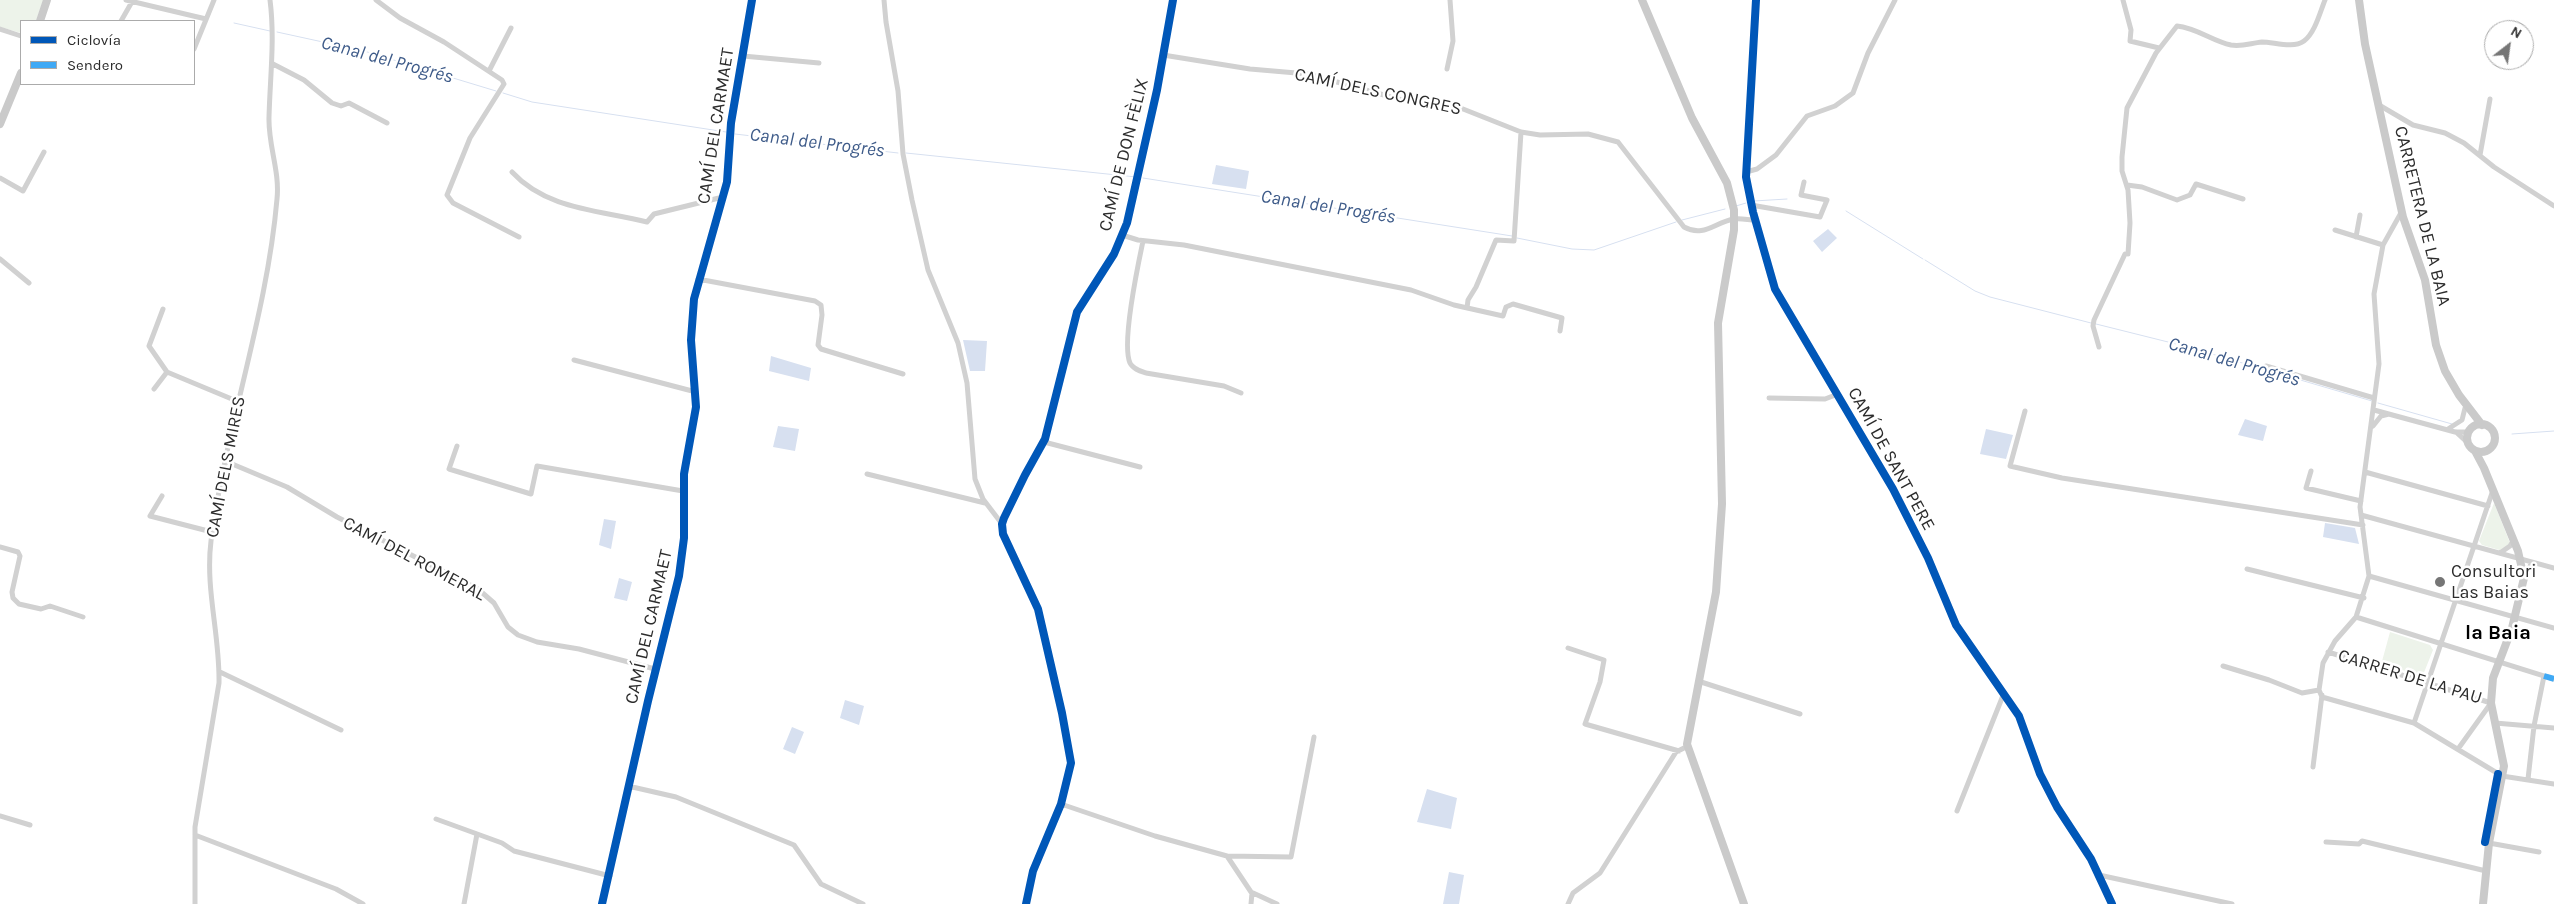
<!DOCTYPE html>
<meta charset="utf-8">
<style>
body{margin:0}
#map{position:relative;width:2554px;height:904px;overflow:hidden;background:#fff;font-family:Karla,sans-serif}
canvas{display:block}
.legend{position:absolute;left:20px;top:20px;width:175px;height:65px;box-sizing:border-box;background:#fff;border:1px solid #ababab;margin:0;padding:6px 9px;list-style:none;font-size:15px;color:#2c2c2c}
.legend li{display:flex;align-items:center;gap:10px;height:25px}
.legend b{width:25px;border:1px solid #ababab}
.north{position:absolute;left:2484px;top:20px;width:50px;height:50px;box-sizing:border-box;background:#fff;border:1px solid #ababab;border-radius:50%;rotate:30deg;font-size:14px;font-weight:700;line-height:20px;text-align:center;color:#2c2c2c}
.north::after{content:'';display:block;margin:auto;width:18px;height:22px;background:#767676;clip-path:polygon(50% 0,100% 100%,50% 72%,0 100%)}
</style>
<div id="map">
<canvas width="2554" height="904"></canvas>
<ul class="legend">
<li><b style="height:6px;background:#0057b8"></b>Ciclovía</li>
<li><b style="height:6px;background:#3fa9f5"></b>Sendero</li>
</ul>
<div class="north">N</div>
</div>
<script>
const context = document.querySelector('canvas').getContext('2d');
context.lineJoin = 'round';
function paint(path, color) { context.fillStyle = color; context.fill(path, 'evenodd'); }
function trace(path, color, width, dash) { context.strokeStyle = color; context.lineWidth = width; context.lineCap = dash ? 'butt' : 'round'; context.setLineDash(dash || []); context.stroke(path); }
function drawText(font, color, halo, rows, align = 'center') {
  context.font = font + ' Karla,sans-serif'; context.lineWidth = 5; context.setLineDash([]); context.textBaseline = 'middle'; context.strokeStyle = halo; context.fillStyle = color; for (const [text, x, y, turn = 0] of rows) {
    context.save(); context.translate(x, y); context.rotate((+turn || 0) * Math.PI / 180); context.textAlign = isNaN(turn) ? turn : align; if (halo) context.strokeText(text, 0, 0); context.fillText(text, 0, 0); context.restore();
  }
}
paint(new Path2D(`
 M0,0H43L36,21H21V33L0,27Z
 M2494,503L2510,543L2503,551L2482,545L2479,541Z
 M2390,632L2430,645L2433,650L2423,675L2381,665Z`), '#edf3ea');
paint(new Path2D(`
 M1216,165L1249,171L1246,189L1212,184Z
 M1828,229L1837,238L1822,252L1813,241Z
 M963,340L987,341L985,371H970Z
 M771,356L811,368L809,381L769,371Z
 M2245,419L2267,426L2263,441L2238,435Z
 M778,426L799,429L795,451L773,447Z
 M1986,429L2013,435L2006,459L1980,454Z
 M604,519L616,521L611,549L599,545Z
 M2325,523L2355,528L2359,544L2323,537Z
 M619,578L632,582L627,601L614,598Z
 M845,700L864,706L859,725L840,718Z
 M792,727L804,732L795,754L783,749Z
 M1427,789L1457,798L1451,829L1417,822Z
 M1449,872L1464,875L1459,904H1443Z`), '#d7e0f0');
trace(new Path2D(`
 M234,23L270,31
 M277,32L364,51L496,91
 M503,93L532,102L726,132
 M735,134L898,153
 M906,153L1136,177
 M1143,178L1512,236
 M1754,201L1787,199
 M1736,206L1746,203
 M1846,211L1923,259
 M1682,220L1725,209
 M1517,238L1572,249L1594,250L1676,222
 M1925,260L1975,291L1990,297L2091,323
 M2096,324L2188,347L2372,401
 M2378,403L2452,424
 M2512,434L2554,431`), '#d7e0f0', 1);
trace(new Path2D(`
 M126,0L206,19
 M376,0L400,18L444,42L502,80L504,84L470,138L447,195L453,203L519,237
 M884,0L886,22L898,91L903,154L912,200L928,270L958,343L967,383L975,479L983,499L1002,524
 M1756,0L1746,177L1753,212L1775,289L1893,489L1928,558L1956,625L2019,716L2040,774L2057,807L2091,859L2112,904
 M2123,0L2131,30L2130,41L2159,48
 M121,21L133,0
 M0,29L21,36
 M194,49L214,0
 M1163,55L1250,69L1308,74L1402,100L1458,107L1521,132L1540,135L1588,134L1618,142L1684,227C1704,238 1715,222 1734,219C1741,218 1749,220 1755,220
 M743,56L819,63
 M273,64L304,80L332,103L341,106L349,103L387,123
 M1447,69L1453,41L1450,0
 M489,71L511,28
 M2379,105L2413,125L2445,133L2464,143L2494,167L2554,206
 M2480,155L2490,99
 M512,172C547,210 600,210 647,222L654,214L723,197
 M1746,172L1757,169L1776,155L1807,116L1835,106L1853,93L1868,53L1895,0
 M0,178L23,191L44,152
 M2127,185L2142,187L2177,200L2190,195L2196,184L2243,199
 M1751,205L1820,217L1827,200L1801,195L1804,182
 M2402,211L2383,245L2374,294L2379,364L2360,507L2369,576L2356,617L2335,641L2323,663L2319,690L2322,697L2414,723L2502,776L2554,784
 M2335,230L2383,245
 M1122,235L1138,240L1184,245L1411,290L1454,305L1503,316L1506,307L1513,304L1562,318L1560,331
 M2356,237L2360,215
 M1143,241C1138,265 1121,343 1130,363C1133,369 1140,371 1146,373L1224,386L1241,393
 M2128,254L2130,223L2128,190L2122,171V157L2127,108L2156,53L2177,26C2197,28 2212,41 2231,45C2242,47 2251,43 2262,42C2274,42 2293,49 2304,41C2315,33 2320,12 2325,0
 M0,259L29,283
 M698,279L815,301L821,305L822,315L818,345L821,349L903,374
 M1467,308L1468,300L1476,287L1496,240L1514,241L1521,132
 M163,309L149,346L167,372L239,402
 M2099,347L2093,326L2094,320L2125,254
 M574,360L696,392
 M2266,366L2374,398
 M154,389L167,372
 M1769,398L1825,399L1838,394
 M2374,410L2455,432H2469
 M2025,411L2010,466L2062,478L2363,525
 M2373,426L2381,416L2389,414
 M2448,429L2462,420L2465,408
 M2456,432L2469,444
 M1044,442L1140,467
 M457,446L449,469L531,494L537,466L683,491
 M225,461L287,487L337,517L478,589L494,603L508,627L518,635L537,642L579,649L655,669
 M2311,471L2306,488L2361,501
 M2365,472L2488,506
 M867,474L985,503
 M162,496L150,516L212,532
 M2361,515L2554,568
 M0,547L18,552L20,556L12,592L13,598L19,604L41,609L50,606L83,617
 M2500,553L2510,546L2513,541
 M2247,569L2364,598
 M2369,576L2554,628
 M2524,578L2532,562
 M2356,617L2554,679
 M1568,648L1604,660L1600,682L1585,724L1679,751
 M2328,652L2491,703L2458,749
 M2223,666L2269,680L2302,693L2319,690
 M220,672L341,730
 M1698,681L1800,714
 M2414,723L2493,490
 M2495,723L2554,728
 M2313,767L2322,695
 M2528,779L2534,726L2544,676
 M628,786L676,797L794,845L821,884L863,904
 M1061,804L1155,836L1227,856L1251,892L1277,904
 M1957,811L2004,693
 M0,816L30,825
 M436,819L502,843L514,851L610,876
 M195,835L336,889L363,904
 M2326,842L2359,844L2362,841L2486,871
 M2489,843L2539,852
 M1227,856L1291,857L1314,737
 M2099,875L2232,904
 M195,904V827L219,683C220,635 205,589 211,541C226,426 267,315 277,199C280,171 268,145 269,117C270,78 275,39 270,0
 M464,904L477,834
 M602,904L648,701L679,576L684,538V474L696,407L691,340L694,299L727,182L731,123L752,0
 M1026,904L1033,871L1061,804L1071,763L1062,713L1038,609L1003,534L1002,524L1004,518L1025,475L1045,439L1077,312L1114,254L1127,223L1157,90L1173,0
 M1251,904L1252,893
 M1568,904L1573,893L1600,873L1676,752L1688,746`), '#d1d1d1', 5);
trace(new Path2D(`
 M1642,0L1692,118L1727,183L1734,210V230L1718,323L1722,504L1716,592L1687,744L1744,904
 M2359,0L2365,44L2392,167L2403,217L2425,280L2436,345L2445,371L2459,395L2482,425
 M40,21L47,0
 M0,124L21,73
 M2467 438a14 14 0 1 1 28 0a14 14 0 1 1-28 0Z
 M2475,451L2484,468L2518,551L2524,578L2512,628L2493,678L2491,703L2504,766L2489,843L2483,904`), '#cacaca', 8);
trace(new Path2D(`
 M2544,676L2554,679`), '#3fa9f5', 6, [12, 6]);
trace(new Path2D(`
 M1756,0L1746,177L1753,212L1775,289L1893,489L1928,558L1956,625L2019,716L2040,774L2057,807L2091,859L2112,904
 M2485,842L2498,774
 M602,904L648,701L679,576L684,538V474L696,407L691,340L694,299L727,182L731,123L752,0
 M1026,904L1033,871L1061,804L1071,763L1062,713L1038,609L1003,534L1002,524L1004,518L1025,475L1045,439L1077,312L1114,254L1127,223L1157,90L1173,0`), '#0057b8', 8);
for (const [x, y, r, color] of [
 [2440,582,6,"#767676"]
]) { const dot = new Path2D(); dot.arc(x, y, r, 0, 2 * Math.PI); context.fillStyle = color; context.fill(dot); trace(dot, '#fff', 2); }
drawText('18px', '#2c2c2c', '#fff', [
 ["CAMÍ DELS CONGRES",1378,92,12],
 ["CAMÍ DEL CARMAET",716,126,-81],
 ["CAMÍ DE DON FÈLIX",1124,155,-76],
 ["CARRETERA DE LA BAIA",2422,216,76],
 ["CAMÍ DE SANT PERE",1891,459,61],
 ["CAMÍ DELS MIRES",226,467,-79],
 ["CAMÍ DEL ROMERAL",414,559,28],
 ["CAMÍ DEL CARMAET",649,627,-77],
 ["CARRER DE LA PAU",2410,677,17]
]);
drawText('18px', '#2c2c2c', '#fff', [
 ["Consultori",2451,572],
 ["Las Baias",2451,593]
], 'left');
drawText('italic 19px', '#3e5b89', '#fff', [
 ["Canal del Progrés",387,60,15],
 ["Canal del Progrés",817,143,7],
 ["Canal del Progrés",1328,207,9],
 ["Canal del Progrés",2234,362,16]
]);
drawText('bold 20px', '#000', '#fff', [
 ["la Baia",2498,633]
]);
</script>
